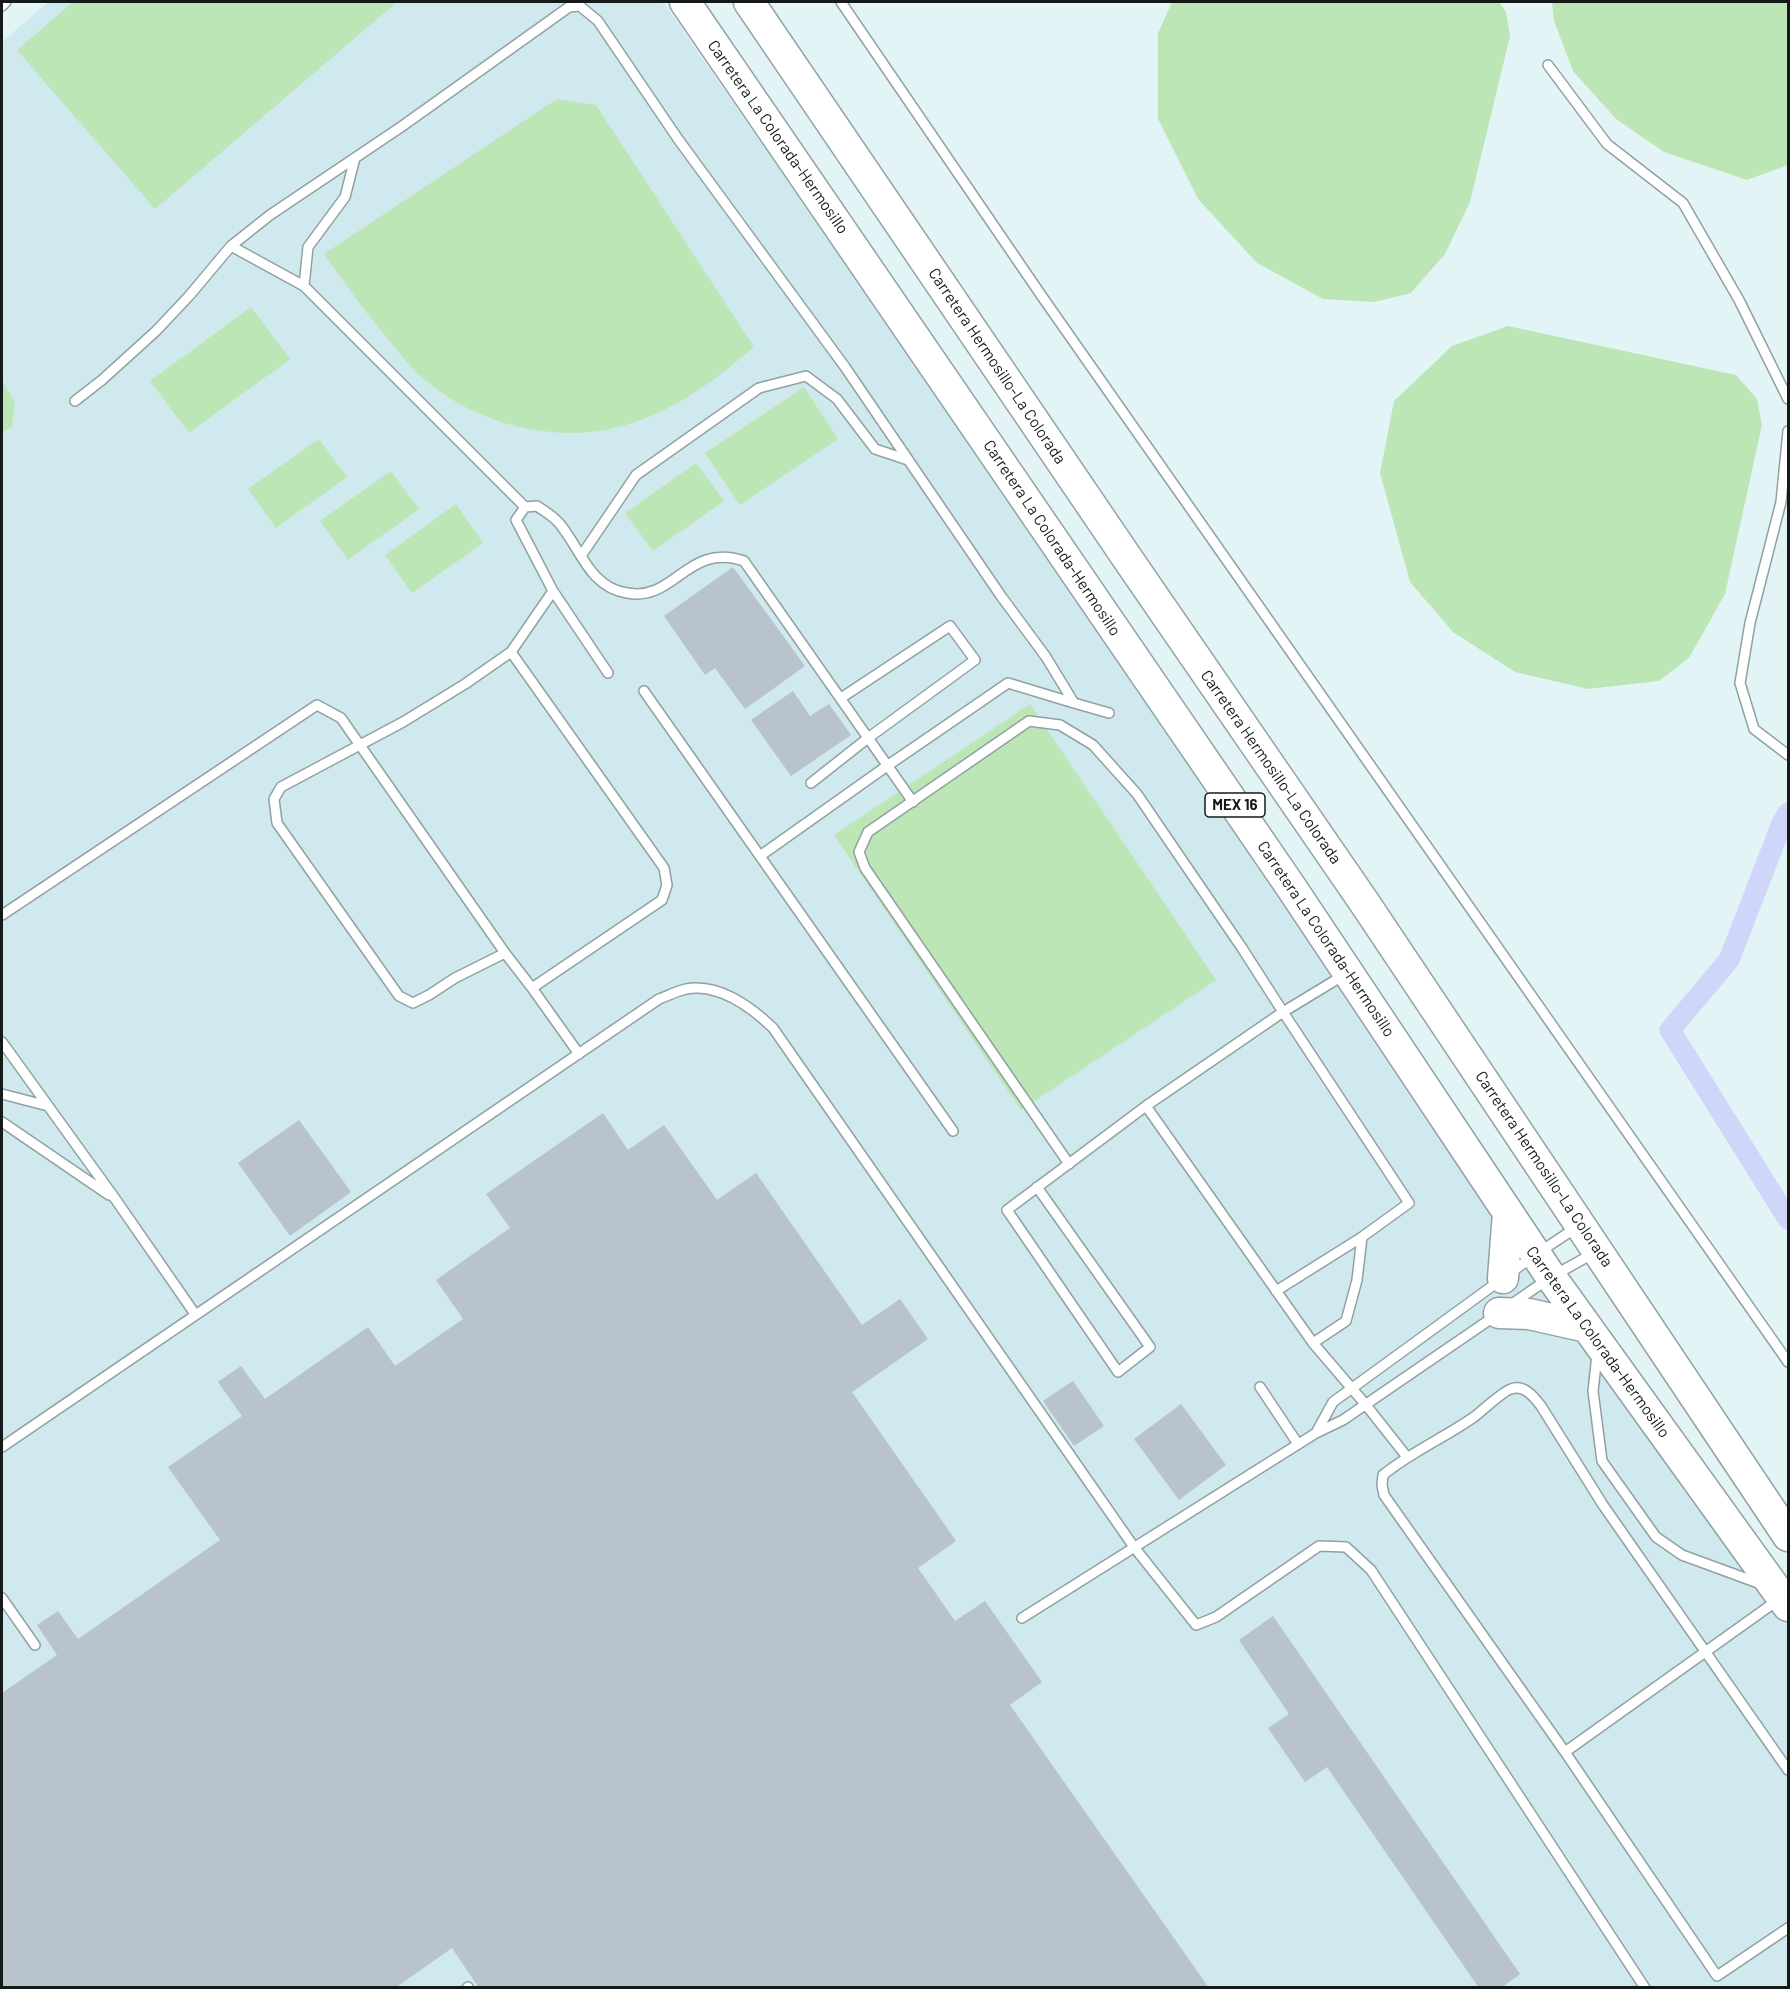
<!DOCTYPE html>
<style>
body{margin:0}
#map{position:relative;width:1790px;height:1989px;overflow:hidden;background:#e3f4f7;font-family:Barlow,sans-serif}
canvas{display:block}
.frame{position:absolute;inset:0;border:3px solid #141a1a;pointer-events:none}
</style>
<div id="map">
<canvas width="1790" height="1989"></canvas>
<div class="frame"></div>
</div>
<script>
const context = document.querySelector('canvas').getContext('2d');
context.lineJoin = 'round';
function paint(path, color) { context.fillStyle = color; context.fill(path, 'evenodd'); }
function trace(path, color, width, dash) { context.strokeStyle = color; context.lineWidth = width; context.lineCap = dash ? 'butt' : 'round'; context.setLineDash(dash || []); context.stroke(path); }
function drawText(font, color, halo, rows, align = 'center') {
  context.font = font + ' Barlow,sans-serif'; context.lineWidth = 4.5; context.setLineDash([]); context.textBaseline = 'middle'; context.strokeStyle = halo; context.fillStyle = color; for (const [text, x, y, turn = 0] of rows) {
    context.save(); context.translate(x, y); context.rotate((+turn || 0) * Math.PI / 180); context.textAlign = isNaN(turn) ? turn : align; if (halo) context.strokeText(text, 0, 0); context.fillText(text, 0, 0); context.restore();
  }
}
paint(new Path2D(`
 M48,2H663L1788,1619V1987H2V42Z`), '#d0e9ee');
paint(new Path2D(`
 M73,2H397L155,209L17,50Z
 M1172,2H1499L1506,12L1510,36L1470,202L1445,254L1411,293L1374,302L1323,299L1257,263L1198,199L1158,119V33Z
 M1552,2H1788V165L1747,180L1664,152L1616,119L1573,71L1554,21Z
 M557,99L596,105L754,347C713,382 668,416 614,428C546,444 466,420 416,372C408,364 400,354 393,345C368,316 346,285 324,254Z
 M251,307L290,359L189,433L150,381Z
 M1508,326L1736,375L1757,399L1762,425L1725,594L1689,658L1659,681L1588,689L1515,672L1453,632L1410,582L1380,473L1394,401L1452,346Z
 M2,381L15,402L12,426L2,433Z
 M804,387L838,439L740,505L705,453Z
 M319,439L347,477L276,528L248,489Z
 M696,463L724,501L653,551L625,513Z
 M391,471L419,509L348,560L320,521Z
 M456,504L483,543L412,593L385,555Z
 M1030,704L1216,980L1021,1110L834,835Z`), '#bde6b6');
trace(new Path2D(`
 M1788,813L1782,823L1729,960L1670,1030L1788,1219`), '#cfd6fa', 21);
paint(new Path2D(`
 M733,567L805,666L745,709L715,668L705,675L664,616Z
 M793,691L810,716L829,704L851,735L791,776L751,720Z
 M603,1113L628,1150L664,1125L717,1200L756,1173L862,1325L900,1299L928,1339L852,1392L956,1541L918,1568L955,1621L985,1601L1042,1682L1010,1705L1209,1988H479L452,1948L395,1988H2V1693L57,1655L37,1625L58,1611L78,1639L220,1540L168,1467L242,1416L218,1382L241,1366L265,1399L368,1327L395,1366L463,1319L436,1280L510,1228L486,1194Z
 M299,1120L351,1192L290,1236L238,1163Z
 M1073,1381L1104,1426L1074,1446L1043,1401Z
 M1181,1404L1226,1465L1179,1500L1134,1439Z
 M1273,1616L1520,1974L1501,1988H1479L1327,1767L1305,1782L1268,1728L1289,1714L1239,1640Z`), '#b8c3cc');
const service = new Path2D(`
 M841,2L1041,295L1788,1362
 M2,6L6,2
 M1548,65L1607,144L1683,203L1739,300L1788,399
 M231,246L304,286L525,507
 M304,286L308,247L345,197L355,158
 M75,401L102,380L156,331L189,296L231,246L270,215L401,127L569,7L580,6L598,21L678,139L845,367L1001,596L1046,657L1074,703L1109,713
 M1788,431L1781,502L1750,623L1740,683L1754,729L1788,755
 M581,556L636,475L759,388L806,376L837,399L875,449L908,460
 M553,591L608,673
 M511,652L664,868L667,885L662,900L532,988L505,953L455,978L429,995L413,1003L399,996L277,823L274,799L281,787L403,722L465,684L511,652L553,591L516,520L525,507L537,506C544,511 553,516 559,523C581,549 589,587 627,593C675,602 687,542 744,561L913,802
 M644,691L953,1131
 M811,783L868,738L975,660L950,626L841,698
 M760,856L887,766L1008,683L1074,703
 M2,915L317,705L341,718L505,953
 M532,988L579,1054
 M2,1042L116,1200L195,1314
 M2,1094L48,1106
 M1146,1106L1313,1343L1366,1405L1407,1457
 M2,1122L109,1195
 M1069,1164L865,868L859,852L868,832L1029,721L1060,725L1093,745L1137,794L1242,948L1283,1012L1344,975
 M1037,1187L1150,1347L1118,1372L1007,1210L1146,1106L1283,1012L1409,1203L1362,1237L1357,1280L1346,1321L1313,1343
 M1276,1291L1362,1237
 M1512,1304L1551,1277L1594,1253
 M1495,1316L1343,1420L1316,1433L1333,1402L1535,1255L1577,1227
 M1597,1355L1593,1391L1602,1461L1656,1537L1682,1555L1761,1584
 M1260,1387L1298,1444
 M2,1447L659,999C667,996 677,991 686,989C719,983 750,1006 773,1028L1134,1547L1196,1625L1216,1617L1319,1546L1346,1547L1371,1570L1645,1988
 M2,1598L35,1645
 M1022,1618L1316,1433
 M1565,1752L1778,1600
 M1788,1770L1603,1505L1541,1406C1534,1397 1524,1384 1511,1389C1503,1391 1482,1411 1474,1417C1444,1438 1411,1452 1383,1475L1382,1485L1384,1495L1565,1752L1717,1976L1788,1928
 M467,1988L468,1987`);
const trunk = new Path2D(`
 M685,2L1291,887L1551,1277L1788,1606
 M749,2L1134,568L1364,902L1788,1536
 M1503,1278L1508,1213
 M1499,1313L1529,1314L1587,1327`);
trace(service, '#91a1a3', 12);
trace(trunk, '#91a1a3', 33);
trace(service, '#fff', 9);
trace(trunk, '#fff', 30);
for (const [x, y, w] of [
 [1235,805,60]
]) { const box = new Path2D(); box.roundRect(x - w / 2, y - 12, w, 24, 4.5); context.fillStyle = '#fff'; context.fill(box); trace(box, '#141a1a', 1.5); }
drawText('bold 15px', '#141a1a', null, [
 ["MEX 16",1235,805]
]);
drawText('16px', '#141a1a', '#fff', [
 ["Carretera La Colorada-Hermosillo",778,137,55],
 ["Carretera Hermosillo-La Colorada",997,366,56],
 ["Carretera La Colorada-Hermosillo",1052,538,56],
 ["Carretera Hermosillo-La Colorada",1271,767,55],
 ["Carretera La Colorada-Hermosillo",1326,939,56],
 ["Carretera Hermosillo-La Colorada",1544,1169,56],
 ["Carretera La Colorada-Hermosillo",1598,1342,54]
]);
</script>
